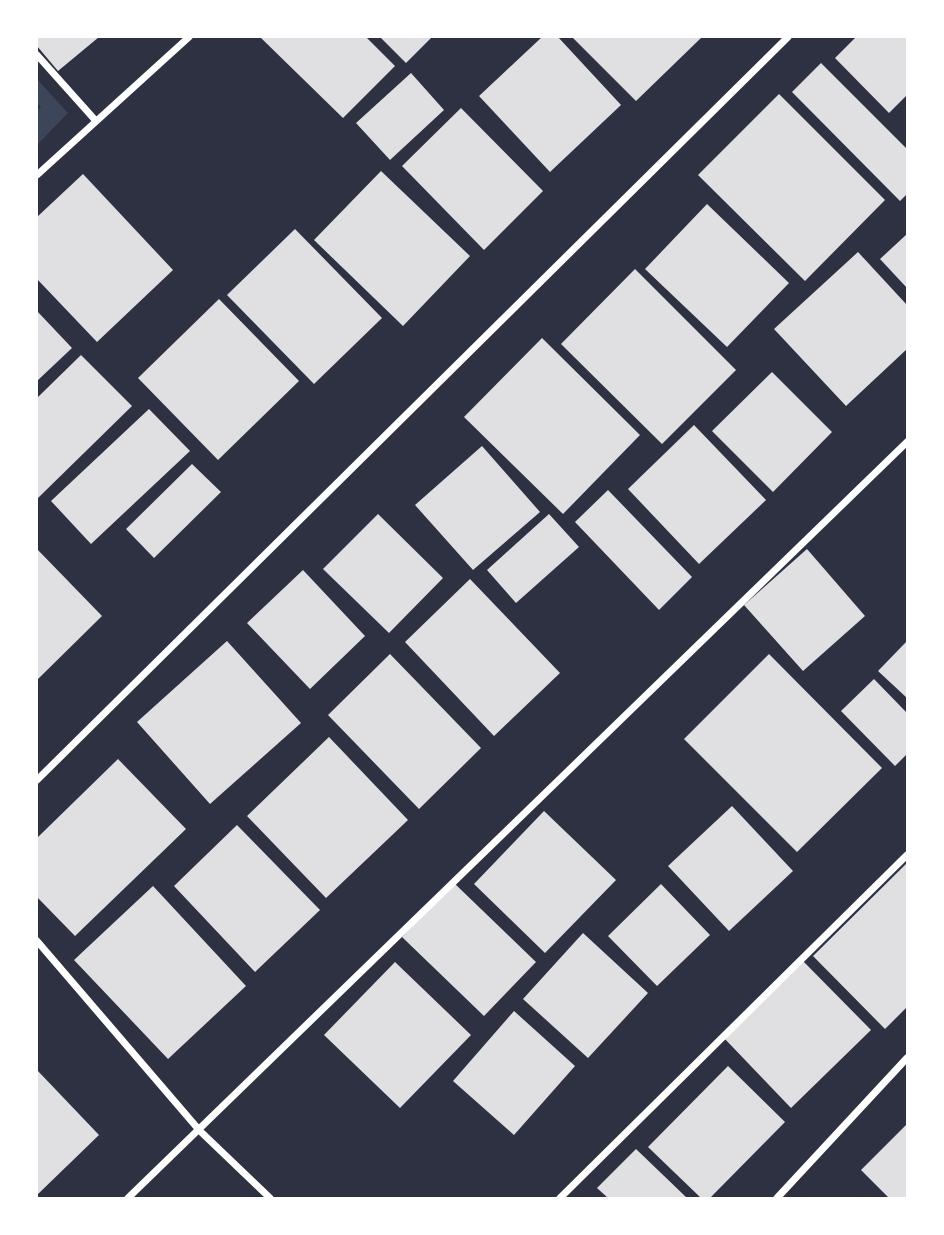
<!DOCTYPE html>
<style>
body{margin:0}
#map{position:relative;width:944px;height:1235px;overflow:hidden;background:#2d3142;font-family:Montserrat,sans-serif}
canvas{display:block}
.frame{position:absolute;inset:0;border:38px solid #fff;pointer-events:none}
</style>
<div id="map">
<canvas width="944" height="1235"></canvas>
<div class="frame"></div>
</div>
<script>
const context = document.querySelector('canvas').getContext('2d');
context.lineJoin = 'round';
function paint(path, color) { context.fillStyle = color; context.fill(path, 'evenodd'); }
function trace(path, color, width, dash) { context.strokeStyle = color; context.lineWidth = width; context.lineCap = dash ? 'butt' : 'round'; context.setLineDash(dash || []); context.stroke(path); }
paint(new Path2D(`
 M37,79L68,113L37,145V111L41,107L37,103Z`), '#3c4559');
paint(new Path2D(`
 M37,37H99L58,71L37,46Z
 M260,37H366L395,66L343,118Z
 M380,37H432L406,63Z
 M542,37H558L621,105L550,172L479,96Z
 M572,37H702L636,101Z
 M856,37H907V95L889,113L835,58Z
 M821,63L907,149V194L900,201L792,92Z
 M411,73L444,110L390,160L356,123Z
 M779,94L885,200L805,281L698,175Z
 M461,108L543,191L484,250L402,166Z
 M381,171L470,256L403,326L314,240Z
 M83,174L173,270L97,342L37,279V217Z
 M707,204L789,283L727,347L645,269Z
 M295,229L382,318L314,384L227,295Z
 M907,234V288L880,259Z
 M858,252L907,305V349L846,406L774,329Z
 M635,269L736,370L662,444L561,344Z
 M219,299L299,381L218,460L138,378Z
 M37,311L72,348L37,381Z
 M542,338L640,435L563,514L464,417Z
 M81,355L132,406L38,498L37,398Z
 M772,372L832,432L773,492L712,431Z
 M149,409L190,451L91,544L51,501Z
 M694,425L766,500L699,564L628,489Z
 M482,446L540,512L473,570L415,505Z
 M192,464L221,492L154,558L126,529Z
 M608,490L692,577L659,610L575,522Z
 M378,514L443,578L389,633L323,569Z
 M549,514L579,547L516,603L487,570Z
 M37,549L102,616L37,680Z
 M807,549L865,616L803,671L744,605Z
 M303,570L365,636L310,689L247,623Z
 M470,579L560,673L494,736L405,642Z
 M227,641L301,723L210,804L137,722Z
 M907,641V698L878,671Z
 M390,654L481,748L419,809L328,715Z
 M769,654L882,768L797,852L684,739Z
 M874,679L907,713V754L895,766L841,711Z
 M329,737L408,820L326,898L247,816Z
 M118,759L186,829L75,936L37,897V838Z
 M732,806L793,871L729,931L668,866Z
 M544,811L616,880L545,953L474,884Z
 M237,825L320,910L255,972L174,886Z
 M907,863V1007L885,1029L813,956Z
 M454,883L536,962L484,1016L402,937Z
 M661,884L710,935L657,986L608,936Z
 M153,886L246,986L168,1059L74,960Z
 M583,933L648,993L588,1058L523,999Z
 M803,961L871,1030L791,1108L724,1038Z
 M395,962L471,1035L400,1108L324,1035Z
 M514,1011L575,1066L514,1135L453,1081Z
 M728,1066L785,1122L710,1198H701L648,1147Z
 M37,1070L99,1135L37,1195Z
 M907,1124V1198H889L861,1170Z
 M636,1149L687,1198H608L597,1188Z`), '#e0e0e3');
trace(new Path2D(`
 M37,55L96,121
 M37,175L189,37
 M37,780L788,37
 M37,941L200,1131L270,1198
 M128,1198L907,442
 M560,1198L907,855
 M777,1198L907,1058`), '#fff', 7);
</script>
